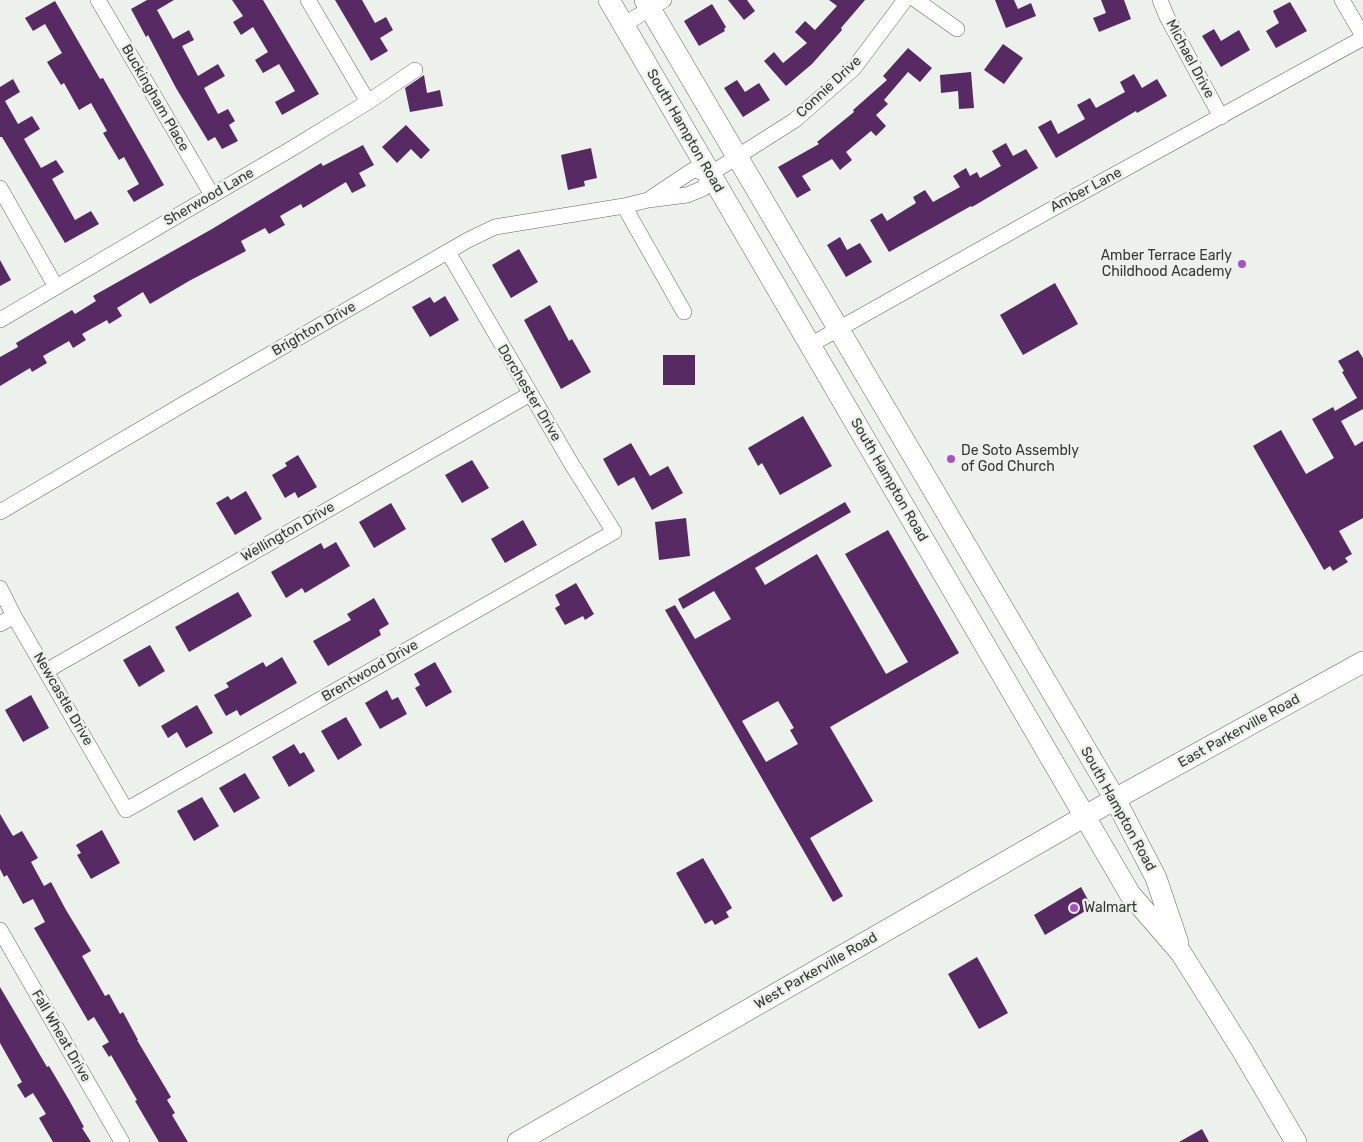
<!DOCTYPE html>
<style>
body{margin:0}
canvas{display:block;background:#ecf1eb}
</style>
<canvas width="1363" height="1142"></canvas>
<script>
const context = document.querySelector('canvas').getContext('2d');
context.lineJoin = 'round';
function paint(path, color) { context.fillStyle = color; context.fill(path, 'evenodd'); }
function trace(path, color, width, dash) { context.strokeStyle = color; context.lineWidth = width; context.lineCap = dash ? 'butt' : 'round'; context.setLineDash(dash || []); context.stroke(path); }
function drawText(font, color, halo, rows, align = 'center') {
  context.font = font + ' Rubik,sans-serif'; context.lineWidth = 5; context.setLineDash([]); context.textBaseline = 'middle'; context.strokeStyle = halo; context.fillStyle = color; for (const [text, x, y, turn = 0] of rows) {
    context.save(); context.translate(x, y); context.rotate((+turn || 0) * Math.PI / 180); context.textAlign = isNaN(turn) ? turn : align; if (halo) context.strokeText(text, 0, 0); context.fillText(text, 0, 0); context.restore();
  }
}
paint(new Path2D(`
 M147,0H174L157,10L173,39L189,30L194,40L182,46L198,76L218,64L225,76L204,88L218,114L228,109L235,121L229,125L238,141L222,149L215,137L208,141L176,88L148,35L146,37L131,9Z
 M232,0H263L319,94L282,115L275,102L295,91L279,64L263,73L255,60L268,52L253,27L241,35L233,22L243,16Z
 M335,0H362L375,23L386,17L393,30L380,38L388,51L371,61Z
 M728,0H747L755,11L744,20Z
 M829,0H865L841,28L842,30L812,64L786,86L764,61L774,52L783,63L807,43L795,32L805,21L815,30L837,6Z
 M995,0H1014L1018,9L1031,3L1036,16L1006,28Z
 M1101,0H1124L1131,19L1099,32L1093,18L1106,13Z
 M55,1L100,79L103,78L164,185L134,202L127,191L139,184L124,157L119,160L103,133L107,131L91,103L79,110L64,83L61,85L47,62L62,53L45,24L33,31L25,18Z
 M1290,2L1307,31L1276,48L1266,31L1279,23L1273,11Z
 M712,4L726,27L724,29L725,31L699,46L684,21Z
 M1214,29L1221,41L1239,30L1250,50L1221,67L1202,36Z
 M1003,44L1023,58L1004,84L984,70Z
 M908,48L932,68L920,82L908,72L884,100L888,104L876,115L886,126L876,136L871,131L846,152L852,160L840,170L832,159L802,176L811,190L797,198L778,167L819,144L817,142L854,112L853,110L887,80L883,76Z
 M971,72L974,108L959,109L958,91L941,93L940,75Z
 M1134,74L1142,88L1157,79L1167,96L1137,113L1136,111L1056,158L1038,127L1051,120L1058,134L1085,119L1077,105L1090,98L1096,108L1125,92L1120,82Z
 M424,75L427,93L440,90L443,106L410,112L405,88Z
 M13,79L20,92L5,101L18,124L32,116L40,129L24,139L41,168L56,160L64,172L52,179L75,220L91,211L99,224L65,243L2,137H0V87Z
 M737,80L745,92L759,83L770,100L743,117L724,88Z
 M406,125L430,150L421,159L411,149L397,163L382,147Z
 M1006,143L1013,156L1026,149L1038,168L972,207L971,206L889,252L870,220L882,213L887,221L916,203L913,197L925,190L933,202L960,187L953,176L966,168L970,176L977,172L980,178L1001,166L992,151Z
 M363,145L374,165L359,173L366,186L352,193L346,182L303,208L301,204L280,216L285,225L269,234L265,228L241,241L246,251L189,281L150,304L143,292L117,308L122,316L109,324L107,320L82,334L86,340L73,348L69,341L43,356L47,363L32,372L30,368L0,386V357L18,347L16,343L72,310L75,314L96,301L93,296L212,229L321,163L323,166Z
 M591,148L597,178L584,181L585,186L568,190L561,155Z
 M840,237L847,250L860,243L872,262L846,277L827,245Z
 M519,249L538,282L511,298L492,265Z
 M0,260L11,280L0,286Z
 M1055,283L1078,324L1023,355L1000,315Z
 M445,296L459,320L430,337L412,307L430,297L434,303Z
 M550,305L569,341L572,339L591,372L561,389L524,320Z
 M1358,350L1363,358V409L1341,421L1355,446L1363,441V518L1339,531L1352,554L1345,558L1348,562L1333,571L1330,566L1324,570L1253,446L1281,430L1306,474L1334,458L1312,419L1333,407L1335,411L1357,398L1342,372L1344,371L1338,361Z
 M663,355H695V385H663Z
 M803,416L832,466L780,495L762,463L758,466L748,448Z
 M631,443L650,476L668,466L683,493L652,510L634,477L618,486L603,459Z
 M298,455L317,487L298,498L295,492L285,498L272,475L287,466L285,463Z
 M472,460L489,488L462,503L445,475Z
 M246,491L262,519L235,535L216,503L228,496L231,500Z
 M845,502L851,512L755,568L765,585L817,554L886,674L908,662L845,554L888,530L959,653L830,727L873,801L810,838L843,896L833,902L665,610L675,605L695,639L731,619L714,591L683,609L678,599ZM778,701L794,728L790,730L798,744L766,762L742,721Z
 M391,503L406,529L374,548L359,522Z
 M686,518L690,556L659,560L655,522Z
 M523,520L537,545L505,563L491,539Z
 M336,542L350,566L305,593L302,588L286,598L271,572L321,543L324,549Z
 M576,583L594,614L585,620L583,616L565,625L555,608L560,605L555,595Z
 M238,592L252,616L189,652L175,627Z
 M374,598L389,624L379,630L381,635L328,666L313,641L351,620L347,614Z
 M150,645L165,671L139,687L123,660Z
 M282,657L297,683L240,716L237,710L226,716L214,695L229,687L226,683L263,662L266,667Z
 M435,662L452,692L426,707L415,688L420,685L414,674Z
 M387,690L392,700L398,697L407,714L380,729L365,703Z
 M31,695L49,728L23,742L5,710Z
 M197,705L213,733L186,748L177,732L168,738L161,726Z
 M346,717L362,745L338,760L321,731Z
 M294,744L300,754L304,752L315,771L289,787L272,757Z
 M245,773L260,798L234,813L219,788Z
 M202,797L219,826L194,841L177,811Z
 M0,814L13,836L22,831L38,858L31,862L44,886L51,882L66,910L91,951L82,956L105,996L109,994L120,1014L123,1012L138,1040H137L171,1097L167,1100L175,1113L172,1115L188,1142H159L135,1101L137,1100L111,1055L109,1057L102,1046L109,1042L94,1017L88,1021L34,928L45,922L33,899L23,904L7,875L4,877L0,869Z
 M102,830L120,863L91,879L77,855L81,853L76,845Z
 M703,858L732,908L726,912L729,917L715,925L712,920L705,924L676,873Z
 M1081,887L1092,907L1045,935L1034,915Z
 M977,957L1008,1013L979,1029L948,974Z
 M0,987L47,1067L49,1066L69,1100L84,1127L82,1128L91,1142H53L39,1118L46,1114L33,1093L25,1098L17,1085L22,1082L0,1043Z
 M1202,1129L1209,1142H1179Z`), '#572a63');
const street = new Path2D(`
 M98,0L212,195
 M308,0L368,102
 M916,0L957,29
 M1160,0L1167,17L1221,117
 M1342,0L1363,36
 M623,25L664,0
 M710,174L795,120L854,68L905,0
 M0,188L56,287
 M651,198L693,170L710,174
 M624,206L684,312
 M0,320L291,149L368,102L415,70
 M810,345L1052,209L1363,38
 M0,512L187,402L468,240L495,227L624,206L648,200L687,195L704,188L710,174
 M0,588L14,616L126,810L614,532L571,463L448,252
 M0,624L14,616
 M46,671L530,394
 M0,930L122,1142`);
const secondary = new Path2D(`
 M609,0L1130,894L1181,953L1242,1050L1296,1142
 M645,0L1115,799L1156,878L1178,943
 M518,1142L1115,799L1363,662`);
trace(street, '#646863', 16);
trace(secondary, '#646863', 22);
trace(street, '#fff', 15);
trace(secondary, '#fff', 21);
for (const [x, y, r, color] of [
 [1242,264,5,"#a852c0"],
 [951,459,5,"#a852c0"],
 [1074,908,5,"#a852c0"]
]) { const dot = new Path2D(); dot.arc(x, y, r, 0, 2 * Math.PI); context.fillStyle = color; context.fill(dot); trace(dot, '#ecf1eb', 2); }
drawText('14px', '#353734', '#ecf1eb', [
 ["Michael Drive",1190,59,62],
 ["Connie Drive",829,87,-43],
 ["Buckingham Place",155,98,60],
 ["South Hampton Road",685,131,60],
 ["Amber Lane",1086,190,-28],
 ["Sherwood Lane",209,197,-30],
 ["Brighton Drive",314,329,-30],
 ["Dorchester Drive",529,393,59],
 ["South Hampton Road",889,480,60],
 ["Wellington Drive",288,532,-30],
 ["Brentwood Drive",370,671,-30],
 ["Newcastle Drive",63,699,60],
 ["East Parkerville Road",1239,731,-29],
 ["South Hampton Road",1118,809,61],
 ["West Parkerville Road",816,971,-30],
 ["Fall Wheat Drive",61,1036,60]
]);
drawText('14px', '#353734', '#ecf1eb', [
 ["Amber Terrace Early",1232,256,"right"],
 ["Childhood Academy",1232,272,"right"],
 ["De Soto Assembly",961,451],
 ["of God Church",961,467],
 ["Walmart",1084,908]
], 'left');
</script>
